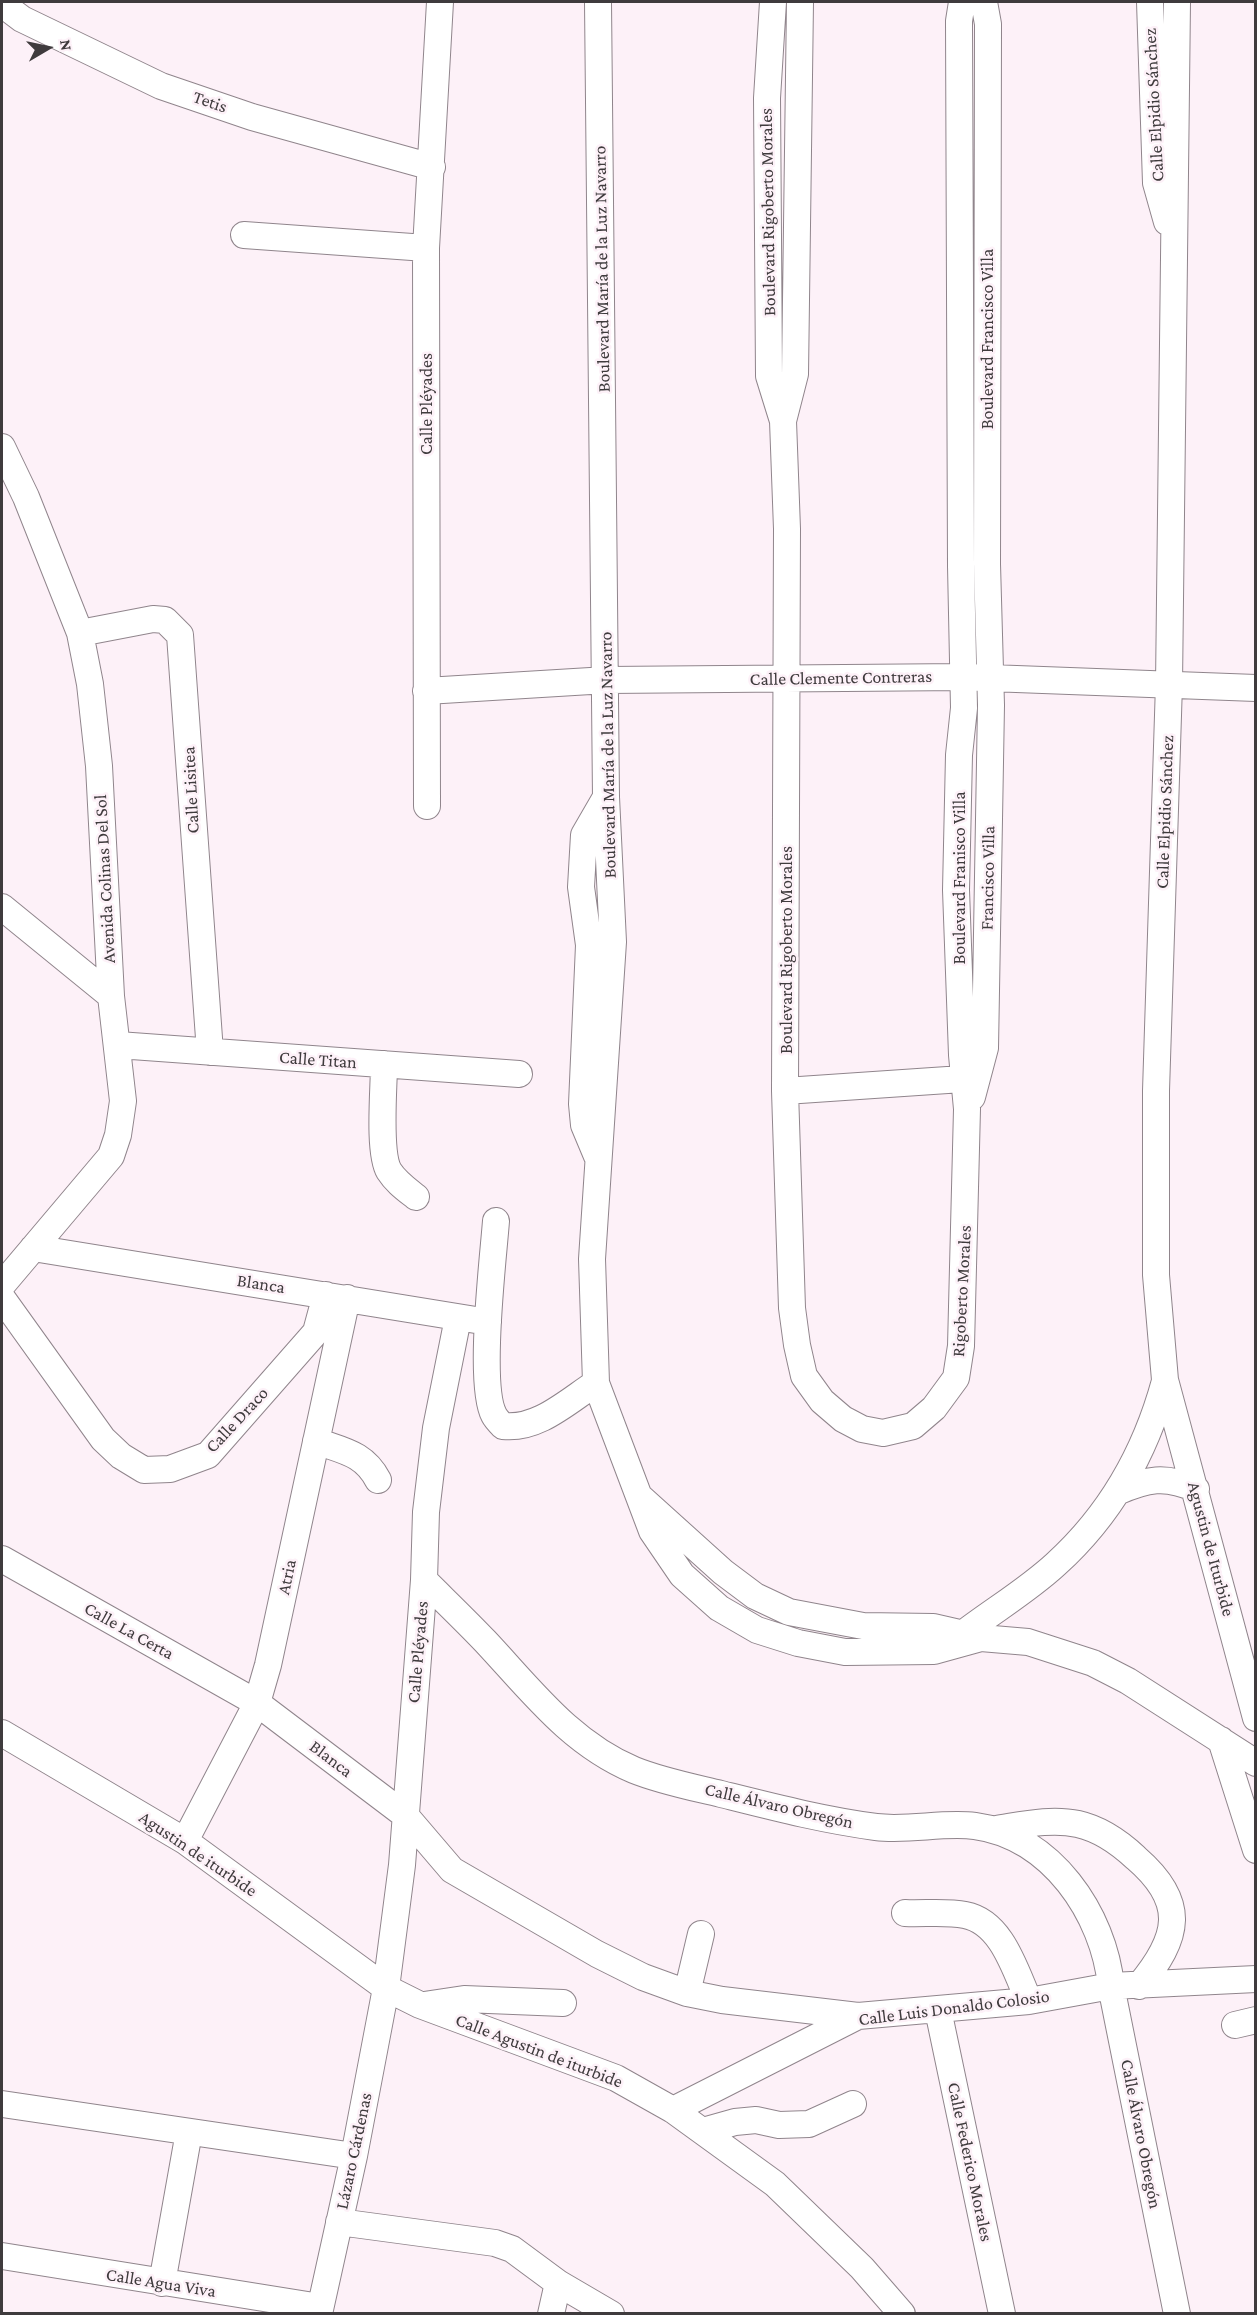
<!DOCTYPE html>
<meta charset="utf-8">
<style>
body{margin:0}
#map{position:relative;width:1257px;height:2315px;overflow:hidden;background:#fdf1f8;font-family:"Crimson Pro",serif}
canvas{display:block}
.frame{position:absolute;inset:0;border:3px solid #3f3b3d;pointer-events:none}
.north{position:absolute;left:18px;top:18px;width:60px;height:60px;-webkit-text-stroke:4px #fdf1f8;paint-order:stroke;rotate:81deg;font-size:16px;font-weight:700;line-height:24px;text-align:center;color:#3f3b3d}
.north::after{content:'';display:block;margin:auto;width:21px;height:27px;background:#3f3b3d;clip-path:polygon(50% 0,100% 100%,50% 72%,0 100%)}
</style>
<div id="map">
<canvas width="1257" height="2315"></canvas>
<div class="frame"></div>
<div class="north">N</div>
</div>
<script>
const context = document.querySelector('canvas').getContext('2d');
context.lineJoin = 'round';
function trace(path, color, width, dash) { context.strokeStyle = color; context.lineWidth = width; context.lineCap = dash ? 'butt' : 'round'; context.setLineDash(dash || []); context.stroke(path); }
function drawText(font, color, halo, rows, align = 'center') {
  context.font = font + ' "Crimson Pro",serif'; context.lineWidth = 5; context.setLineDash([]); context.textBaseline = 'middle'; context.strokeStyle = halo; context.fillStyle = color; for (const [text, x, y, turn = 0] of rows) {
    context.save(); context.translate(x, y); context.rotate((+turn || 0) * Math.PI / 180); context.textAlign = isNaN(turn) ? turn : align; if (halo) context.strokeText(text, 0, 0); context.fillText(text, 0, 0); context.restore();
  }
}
const minor = new Path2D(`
 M598,2L606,797L613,942L592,1259L596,1383L652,1531L682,1575L719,1608L757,1630L798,1643L845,1652L934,1651L981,1638
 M773,2L767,98L769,376L783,421L787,529L785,1091L792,1308L797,1345L804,1376L822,1401L843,1419L862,1429L883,1433L913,1426L934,1408L956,1378L961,1346L967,1109L962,1055L956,890L959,755L964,708L961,566L959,21L962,2
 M1150,2L1156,183L1167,222
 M1177,2L1169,684L1156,1091V1275L1165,1380L1256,1718
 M2,4L22,19L161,86L252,117L432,167
 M244,235L426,248
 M783,421L795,374L800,2
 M2,447L26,497L80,633L90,684L99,766L111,996L123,1101L118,1135L111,1156L2,1285
 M80,633L153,619L165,620L180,635L210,1052
 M426,691L607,680L963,677L1256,688
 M427,806L426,248L440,2
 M2,907L111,996
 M118,1045L519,1074
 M384,1064C384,1088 378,1152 389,1171C396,1182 406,1189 416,1197
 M785,1091L977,1078
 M972,1097L985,1048L991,705L987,564L988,24L984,2
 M597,1156L584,1125L582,1104L589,945L581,887L584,835L606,797
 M496,1221C493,1260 478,1385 494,1415C496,1419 500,1423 503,1426C538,1430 568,1401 596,1383
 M33,1248L488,1322
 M2,1298L103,1439L121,1456L144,1470L170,1469L208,1455L316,1332L326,1295
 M316,1441C343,1451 364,1453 378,1480
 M1117,1492C1147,1479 1165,1475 1196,1489
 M641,1498L723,1572L755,1596L789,1612L863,1626L933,1627L981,1638L1028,1642L1093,1663L1128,1681L1256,1763
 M2,1559L257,1703L405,1815L452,1870L597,1954L643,1977L687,1993L722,2000L858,2016
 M424,1580C444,1600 465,1620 485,1641C531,1690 570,1743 634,1770C661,1781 692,1787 721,1794C773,1807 823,1820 876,1827C909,1831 943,1822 975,1826C1051,1836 1104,1914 1111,1986L1177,2314
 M961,1643L964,1633C994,1610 1028,1590 1056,1564C1110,1515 1146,1451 1165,1381
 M2,1733L185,1841L386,1988L420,2005L616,2078L673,2110L775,2184L862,2268L902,2314
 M1221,1740L1256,1850
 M996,1829C1022,1825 1051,1818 1078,1824C1100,1829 1119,1842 1136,1858C1187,1902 1180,1937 1139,1986
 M185,1841L257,1703L268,1665L347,1298
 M905,1913C924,1914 946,1911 965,1915C1002,1922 1015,1970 1029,2001
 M687,1993L701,1934
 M424,2005L464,1999L563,2003
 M938,2010L1002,2314
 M1235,2025L1256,2020
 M2,2104L354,2156
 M673,2110L858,2016L1029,2001L1111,1986L1256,1979
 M703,2131L735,2122L756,2120L779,2125L809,2124L853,2104
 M339,2222L495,2243L512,2249L558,2283L611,2314
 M2,2256L320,2307
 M162,2283L189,2132
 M319,2314L354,2156L386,1988L402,1865L424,1580L426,1512L436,1428L458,1318
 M551,2314L558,2283`);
trace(minor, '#90858c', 28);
trace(minor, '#fff', 26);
drawText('18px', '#3f3b3d', '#fdf1f8', [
 ["Tetis",210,102,19],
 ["Calle Elpidio Sánchez",1154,105,-93],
 ["Boulevard Rigoberto Morales",768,212,-91],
 ["Boulevard María de la Luz Navarro",602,269,-91],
 ["Boulevard Francisco Villa",987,339,-90],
 ["Calle Pléyades",426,404,-90],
 ["Calle Clemente Contreras",841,678,-1],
 ["Boulevard María de la Luz Navarro",608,755,-91],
 ["Calle Lisitea",191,790,-93],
 ["Calle Elpidio Sánchez",1165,812,-88],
 ["Boulevard Franisco Villa",959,878,-90],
 ["Francisco Villa",988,878,-89],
 ["Avenida Colinas Del Sol",105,879,-93],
 ["Boulevard Rigoberto Morales",786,950,-90],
 ["Calle Titan",318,1060,4],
 ["Blanca",261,1284,9],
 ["Rigoberto Morales",962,1291,-87],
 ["Calle Draco",237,1420,-47],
 ["Agustin de Iturbide",1211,1549,75],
 ["Atria",287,1577,-78],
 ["Calle La Certa",129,1631,29],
 ["Calle Pléyades",418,1652,-85],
 ["Blanca",331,1759,37],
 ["Calle Álvaro Obregón",779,1806,13],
 ["Agustin de iturbide",198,1854,34],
 ["Calle Luis Donaldo Colosio",954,2008,-7],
 ["Calle Agustin de iturbide",539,2051,21],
 ["Calle Álvaro Obregón",1141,2134,79],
 ["Lázaro Cárdenas",354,2151,-78],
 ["Calle Federico Morales",970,2162,78],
 ["Calle Agua Viva",161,2283,9]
]);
</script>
